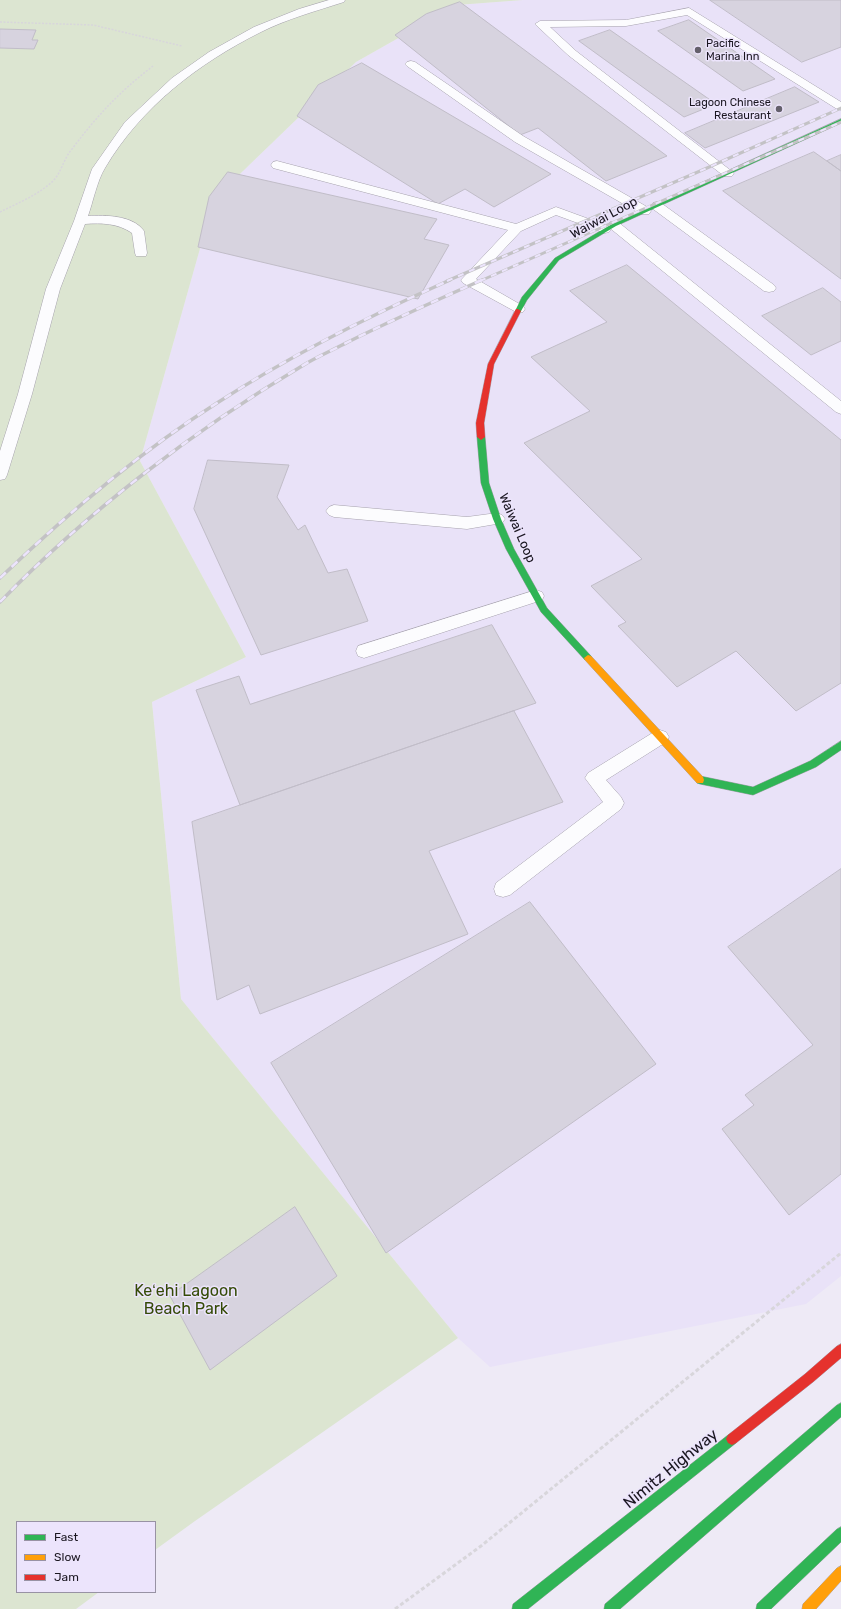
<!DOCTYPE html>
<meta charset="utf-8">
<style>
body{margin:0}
#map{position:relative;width:841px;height:1609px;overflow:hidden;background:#eeeaf6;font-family:Rubik,sans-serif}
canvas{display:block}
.legend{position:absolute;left:16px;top:1521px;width:140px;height:72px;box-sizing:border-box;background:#ece4fc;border:1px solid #9892a4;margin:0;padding:5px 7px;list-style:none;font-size:12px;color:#1a1620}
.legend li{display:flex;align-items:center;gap:8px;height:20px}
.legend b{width:20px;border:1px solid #9892a4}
</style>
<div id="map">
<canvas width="841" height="1609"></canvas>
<ul class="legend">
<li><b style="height:5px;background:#30b455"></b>Fast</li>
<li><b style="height:5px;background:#ff9f0a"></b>Slow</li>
<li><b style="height:5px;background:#e5322d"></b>Jam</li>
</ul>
</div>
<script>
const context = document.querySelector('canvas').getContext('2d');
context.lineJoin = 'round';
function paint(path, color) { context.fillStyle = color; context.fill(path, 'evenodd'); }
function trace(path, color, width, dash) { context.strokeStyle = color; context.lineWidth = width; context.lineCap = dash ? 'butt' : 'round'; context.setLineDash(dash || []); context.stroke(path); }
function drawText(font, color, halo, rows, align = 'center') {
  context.font = font + ' Rubik,sans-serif'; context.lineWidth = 3; context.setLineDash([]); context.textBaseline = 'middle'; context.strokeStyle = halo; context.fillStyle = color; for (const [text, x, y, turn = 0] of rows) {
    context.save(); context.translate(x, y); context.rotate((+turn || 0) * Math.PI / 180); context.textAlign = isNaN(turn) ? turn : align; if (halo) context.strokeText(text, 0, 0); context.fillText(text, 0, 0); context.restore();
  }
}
paint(new Path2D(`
 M523,0H841V1276L806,1304L490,1367L458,1338L181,999L152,702L246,657L140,461L214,199L356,62L457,5Z`), '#e9e2f8');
paint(new Path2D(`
 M0,0H523L457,5L356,62L214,199L140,461L246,657L152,702L181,999L458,1338L195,1521L155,1550V1522H17V1592H99L76,1609H0Z`), '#dce5d1');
const building = new Path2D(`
 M710,0H841V47L802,62Z
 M460,2L667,156L606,181L538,128L520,135L395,35L426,14Z
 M689,20L775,79L743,91L658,31Z
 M0,29L36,30L32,40H38L34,49L0,48Z
 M610,30L716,104L684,117L579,41Z
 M362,63L551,174L494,207L465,189L438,204L297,116L318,85Z
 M795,87L819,102L705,148L685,133Z
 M814,152L841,171V279L723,191Z
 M841,155V171L827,161Z
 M228,172L437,219L424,239L449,245L418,299L198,247L209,197Z
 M627,265L841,440V683L796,711L736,651L677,687L618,626L626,622L591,586L642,559L524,443L590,411L531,357L607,322L570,291Z
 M823,288L841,302V341L811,355L762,316Z
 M208,460L289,465L277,497L298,530L305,525L328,573L347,569L368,621L261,655L194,509Z
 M492,625L536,703L240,805L196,690L239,676L250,704Z
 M514,711L563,802L429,851L468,934L260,1014L249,985L217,1000L192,822Z
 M841,869V1174L789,1215L722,1129L754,1105L745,1095L813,1045L728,947Z
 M530,902L656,1064L386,1253L271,1063Z
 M295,1207L337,1276L210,1370L170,1296Z`);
paint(building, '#d7d3df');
trace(building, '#c1bdc8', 1);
const lane = new Path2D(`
 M329,0H345L344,2C316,11 287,19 261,32C199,63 141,107 105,168C97,181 93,202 88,216C105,215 133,215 144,231L147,253L146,256H136L135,253L132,233C117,223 102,223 85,224L60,289L32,394L7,475L5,479L0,480V451L18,394L46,289L74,221L92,169L125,122L172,78L209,52L254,27L299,9Z
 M689,8L841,102V110L837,109L687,15L626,26L550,27L576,51L734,173L732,176H724L568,55L535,24L540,21L626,20Z
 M411,61L415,62L523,136L649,208L651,211L649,214H641L515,142L407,66L405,64L407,62Z
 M277,161L516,224L556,207L608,226L610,222H618L841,401V414L836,412L611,229L609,232L605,233L556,215L521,231L476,279L523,306L525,309L523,312L518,313L463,283L461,280L508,230L273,168L271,165L273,162Z
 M657,202L661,203L774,285L776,288L774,291L769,292L764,291L653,209L651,206L653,203Z
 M334,505L467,517L497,513L502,515L505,519L502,523L467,529L334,517L329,515L326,511L329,507Z
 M536,590L542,592L544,596L542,600L364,658L358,656L356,651L358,646Z
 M660,730L666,732L669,737L666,742L606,780L621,797L624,803L621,809L510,895L503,897L496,895L494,889L496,883L603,802L585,778L588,773L654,732Z`);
const fast = new Path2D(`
 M841,119V123L616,226L559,260L527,300L520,313H518L515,311L522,297L555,258L612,224Z
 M481,434L485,437L489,483L501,519L514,549L547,608L591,656L592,658L591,660H585L541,612L506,549L493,519L481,483L477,437Z
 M841,741V750L816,767L753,795L700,784L697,783L696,780L697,777L700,776L753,787L810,761Z
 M841,1403V1417L620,1609H604L605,1604L837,1405Z
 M732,1433L736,1435L738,1439L736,1443L528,1609H512L513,1604L728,1435Z
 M841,1527V1542L771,1609H756L757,1604L837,1529Z`);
const slow = new Path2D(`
 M588,655L591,656L703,777L704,780L703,783H697L585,660L584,658Z
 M841,1566V1581L816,1609H802L803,1604L837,1568Z`);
const jam = new Path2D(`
 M516,309H518L521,311L494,364L484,423L485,437L481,440L477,437L476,423L488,364Z
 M841,1344V1358L813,1382L736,1443L732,1445L728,1443L726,1439L728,1435L805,1374L837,1346Z`);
trace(lane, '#a7a3ae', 1);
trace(fast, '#a7a3ae', 1);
trace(slow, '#a7a3ae', 1);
trace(jam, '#a7a3ae', 1);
trace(new Path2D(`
 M0,22L93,25L182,46
 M0,212C18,203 38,195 53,181C61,173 64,158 72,149C97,116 119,92 153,66`), '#d8d6db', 1.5, [2, 1.5]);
trace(new Path2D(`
 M395,1609L481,1546L841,1253`), '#d8d6db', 3, [4, 2.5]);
paint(lane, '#fcfcfe');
paint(fast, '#30b455');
paint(slow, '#ff9f0a');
paint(jam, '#e5322d');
const railFar1 = new Path2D(`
 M447,281L707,168L841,108
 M480,281L841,122`);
const rail = new Path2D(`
 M0,578C67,514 138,453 217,403C291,355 369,316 450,280
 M0,602C87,512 194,430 302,366C316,357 333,350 348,342C392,320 437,300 482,280`);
trace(railFar1, '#c3c2c5', 3);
trace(rail, '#c3c2c5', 3.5);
trace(railFar1, '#ece4fc', 2, [6]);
trace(rail, '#ece4fc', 2.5, [8]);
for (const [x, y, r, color] of [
 [698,50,4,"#64606b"],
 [779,109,4,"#64606b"]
]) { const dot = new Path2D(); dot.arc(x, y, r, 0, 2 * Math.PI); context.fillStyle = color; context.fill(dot); trace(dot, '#ece4fc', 1.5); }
drawText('11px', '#1a1620', '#ece4fc', [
 ["Pacific",706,44],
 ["Marina Inn",706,57],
 ["Lagoon Chinese",771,103,"right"],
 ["Restaurant",771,116,"right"]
], 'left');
drawText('13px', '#1a1620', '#ece4fc', [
 ["Waiwai Loop",604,218,-28],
 ["Waiwai Loop",517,528,67]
]);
drawText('16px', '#354b07', '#ece4fc', [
 ["Keʻehi Lagoon",186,1291],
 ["Beach Park",186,1309]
]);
drawText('16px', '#1a1620', '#ece4fc', [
 ["Nimitz Highway",671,1469,-39]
]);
</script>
